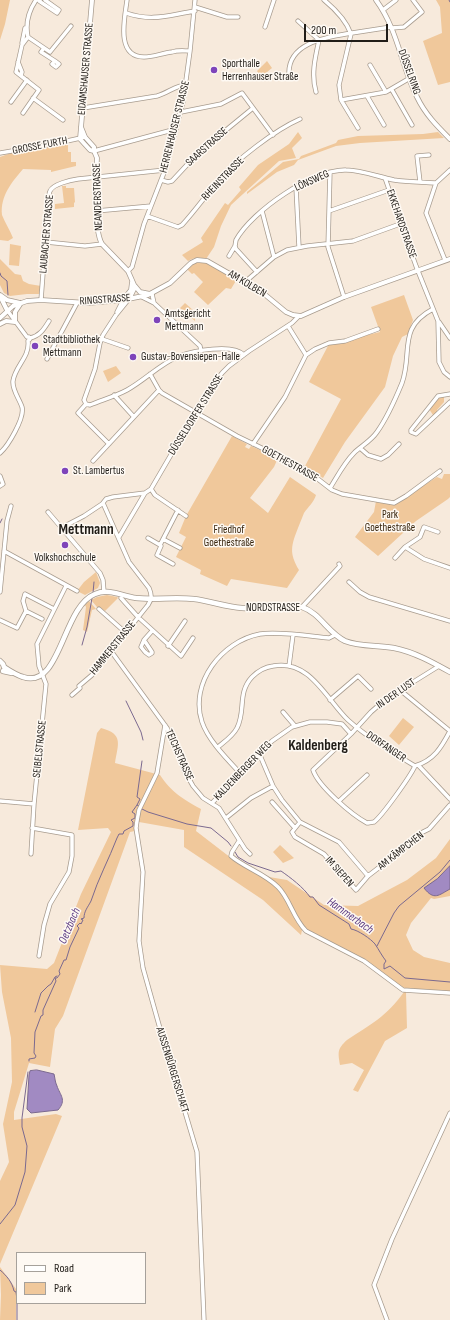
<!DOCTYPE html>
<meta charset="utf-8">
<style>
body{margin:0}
#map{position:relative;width:450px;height:1320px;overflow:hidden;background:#f7eadc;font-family:"Sofia Sans Condensed",sans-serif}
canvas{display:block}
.legend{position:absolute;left:16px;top:1252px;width:130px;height:52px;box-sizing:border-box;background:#fef9f3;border:1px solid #a6a19b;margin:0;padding:5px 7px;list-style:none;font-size:12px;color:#211d18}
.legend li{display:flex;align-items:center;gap:8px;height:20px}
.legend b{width:20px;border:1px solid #a6a19b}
.scale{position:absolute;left:304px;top:24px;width:84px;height:18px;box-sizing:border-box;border:2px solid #211d18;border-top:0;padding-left:5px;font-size:12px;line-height:14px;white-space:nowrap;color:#211d18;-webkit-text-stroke:3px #fef9f3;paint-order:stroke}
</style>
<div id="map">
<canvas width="450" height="1320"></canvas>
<ul class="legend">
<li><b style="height:5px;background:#fff"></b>Road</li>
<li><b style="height:11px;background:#f0c89b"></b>Park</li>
</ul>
<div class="scale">200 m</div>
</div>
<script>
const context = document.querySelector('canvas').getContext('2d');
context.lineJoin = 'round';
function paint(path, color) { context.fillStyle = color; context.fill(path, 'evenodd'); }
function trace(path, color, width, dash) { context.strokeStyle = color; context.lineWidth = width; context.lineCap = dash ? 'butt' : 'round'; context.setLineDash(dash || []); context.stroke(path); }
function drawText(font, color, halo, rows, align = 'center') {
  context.font = font + ' "Sofia Sans Condensed",sans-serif'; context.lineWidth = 3; context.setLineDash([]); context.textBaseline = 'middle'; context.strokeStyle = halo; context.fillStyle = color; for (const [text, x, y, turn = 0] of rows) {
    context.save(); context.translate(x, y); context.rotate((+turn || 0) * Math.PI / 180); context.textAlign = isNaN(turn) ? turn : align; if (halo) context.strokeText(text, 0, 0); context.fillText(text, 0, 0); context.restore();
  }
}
paint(new Path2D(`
 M0,0H10L5,24L0,40Z
 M436,0H450V82L438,85L423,41L442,33L440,7Z
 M267,61L272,68L261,77L257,71Z
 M298,132L302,138L292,148L296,158L279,161L231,205L221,226L214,247L206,259C199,257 195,257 188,261L182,255L203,242L201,238L225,203L228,205L241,190L239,187L258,165L289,144Z
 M438,132L444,138L360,143L336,146L298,160L294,165L277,172L247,194V192L283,162L299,159L301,156L336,143L338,140L358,136L423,134Z
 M68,142V152H71V162H76V166L51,172V170L23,169C12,182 0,196 2,215C5,223 10,230 13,238L8,241L0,240V157L11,153Z
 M62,186H66V188H74L75,202L74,203V207L55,209V204L64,203Z
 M10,244L21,246L19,266L9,265Z
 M0,259L15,274L21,275L23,281L29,284L41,286L39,294H27L10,296L4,293L0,285Z
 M195,262L206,263L237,279L231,289L226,288L208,305L194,292L203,282L194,273L192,274L187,269Z
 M404,295L413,320L408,334L402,337L393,356L385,387L345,442L323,478L305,466L341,399L309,382L329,344L380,332L371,307Z
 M185,303L194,311L195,313L193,316L195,317V321L180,308Z
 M116,366L121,373L108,382L103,371Z
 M444,396V402L437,410V413L428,422L427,421L433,415L429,409L439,397Z
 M232,436L247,444L245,447L249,449L251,446L278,458L274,467L250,498L268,513L290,477L316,495C314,502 308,507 304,513C302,518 300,523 298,528C291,546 289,553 299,570L287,588L231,579L227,586L200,574L201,570L176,557L186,537L179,533L186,516Z
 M444,474H450V497L448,499L416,521L378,556L355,537L374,512L376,501L394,504L437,477L442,479Z
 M96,572L100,583L98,588L85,595L77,591L84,582Z
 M107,595L117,597L118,598L105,611L99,607H97L91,600L97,597Z
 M89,601L96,609L92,610L87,632L83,630L86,607L85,605Z
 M403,718L414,727L399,745L389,736Z
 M101,728C124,734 118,744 115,763L160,775C172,793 183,799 201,809L196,831L235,861L269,877L287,880L324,905L358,906L407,880L436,858L450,839V896L434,899L431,898L411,923L406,935L413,950L424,957L450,963V992L405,988L395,984L366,961L306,929L302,930L301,935L263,900L184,847V830L139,822L135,823V831L130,832L63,1016L55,1029L50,1067L29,1063L14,1112V1120L56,1114L62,1116L0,1264V1181L9,1162L3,1124L12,1082L11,1038L2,992L0,965L47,969L54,963L81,894L111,832L108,828L78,830L97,733Z
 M280,845L294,858L283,863L273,852Z
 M404,992H406L407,1028L385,1041L358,1092L353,1090L364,1070L352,1063L340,1065C338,1052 337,1049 347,1040C370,1025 387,1016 404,992Z
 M0,1267L16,1289V1320H0L1,1295Z`), '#f0c89b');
const water = new Path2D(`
 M450,866V889C439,895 434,901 424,888L437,879Z
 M37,1070L54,1074C55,1078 55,1082 57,1086C60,1095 67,1100 58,1110L31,1113L27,1109L29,1075L30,1071Z`);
paint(water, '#a18ac2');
trace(water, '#7b698f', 1);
trace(new Path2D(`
 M449,0L450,2
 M0,273L1,276L7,281L8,295
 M0,523L2,519
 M93,593L94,582
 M82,645L87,627L92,598
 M126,701L141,732L143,740
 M139,806L137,805L140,799L137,797L142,761
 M142,809L148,812L187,824L211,828L228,842L231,846
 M235,852L238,857L248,863L275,872L281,871C291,878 303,887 310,897H313L319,905L349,924L351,929C358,930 371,939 375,944C379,950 382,956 386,961L384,964V969L390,966L405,978L450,982
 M377,946L394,913L399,906L440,872L450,860
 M35,1012L41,993L48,986L51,984L55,977L57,976
 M29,1061V1059L35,1058L36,1056L34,1053L35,1032L41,1016L43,1015V1010L56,981L55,978H57L60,974L59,971L64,960H66L70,947L79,928L77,926L80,923L81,924L83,920L81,919L84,918C84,911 88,907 91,901C98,879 109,859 117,838L119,834H123L124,831L133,826V822L131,820L135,818V814L132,812L137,805
 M0,1224L15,1205L25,1172L27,1146L22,1127V1118L28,1072
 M0,1270C7,1276 12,1282 14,1291L16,1292L17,1300
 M17,1303V1320`), '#7b698f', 1);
const minor = new Path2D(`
 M40,0L39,1L57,13L59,10L45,0
 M127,0C125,17 115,57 144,57C153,57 163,53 172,52C178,50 184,51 190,51
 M324,0C335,9 346,20 351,34L339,85L341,100L358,128
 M195,7L227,17H238
 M383,10L396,0
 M126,13C153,22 168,15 195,11
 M298,21L319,40C315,58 311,75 316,92
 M265,27L274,0
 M392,28L404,27L422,12L413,0
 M28,37L50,52
 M22,43L25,28
 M44,48L41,52L55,61L52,64L56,67L59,64L55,61
 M50,52L71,26
 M18,62L22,72L21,76
 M370,65L386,92
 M289,75C287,42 328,37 352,33C365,31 378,29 391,27
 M392,90L412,125
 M367,96L384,125
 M33,98L63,120
 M341,100L386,92L410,78
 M11,102L27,80
 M83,108L157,96C168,93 176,85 186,85
 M181,112L221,104L242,93L273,135
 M23,113L39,90L16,72L22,45L28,37C25,23 28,12 36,0
 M94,151L176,129
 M0,153L58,143L85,137
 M330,172L328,247L344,297
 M385,178L416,266L438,321L439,362L444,372L450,377
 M161,180L168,182L172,181L198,153L253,108
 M420,182L417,156L429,155
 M296,187L299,247
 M96,211L151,206
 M262,211L274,257
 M329,211L389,190
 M147,216L178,227L182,225C195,211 206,195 219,180C236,160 275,130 300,119
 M46,242L85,246L102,244
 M229,256L235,246
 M445,260L426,213L436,183L450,170
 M128,271L132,267L144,224L165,170L183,102L190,51L195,0
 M257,272L236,249L235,246L236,240C252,211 313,169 346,170C361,170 379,177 394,180C408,182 422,182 436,183
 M245,282L274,257L287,250L307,246L353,241L400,224
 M152,294L154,303
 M142,297L154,303L200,346L201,351
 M41,300L48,207C49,202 48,195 50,191C53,184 71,180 78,179L165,170
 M117,312L123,300
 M439,322L450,338
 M288,326L306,355
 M30,338C40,336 44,329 49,321
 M102,339L128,348
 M47,359L77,303
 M150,374L159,390L162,393L237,436L305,469L332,490L342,494L394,503L406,496L440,471
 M450,394L438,396L411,430V432L416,434L450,402
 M114,395L134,417
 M86,404L90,405C102,400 116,396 127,390C145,380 160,364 179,356C193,351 233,343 244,355
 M86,404L84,400L95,369L100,343L103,335L116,315L129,299
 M86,404L78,413L109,444
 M253,444L285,397L306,355L315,349L329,343L345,341L378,329
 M360,448L368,455L381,459L388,455L399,444
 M0,453C8,446 25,418 22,407C19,398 12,390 13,381C15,366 30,357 28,341L30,339L29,337H27L7,310
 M93,461L159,390
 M0,476L3,484L0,486
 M330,488C337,477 344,463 354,453C361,446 371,441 377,432C387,418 395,400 402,383C413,352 397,328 433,309
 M151,489L155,495L186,516
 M48,512L100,573L103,580L104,592
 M61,528L84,516L102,504L106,499L113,497L145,493L151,489L207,393L222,373L229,366L249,351L292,323L299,316
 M119,537L145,493
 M148,538L160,545L178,510
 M163,539L180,548
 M160,545L161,546L157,555L173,564
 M405,547L420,537L424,527L438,532
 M4,551L77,591
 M395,558L405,547L424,559L450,568
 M349,582L360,592L369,597L450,621
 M0,592L7,521L11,506
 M121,598L138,617L181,656L193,638
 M302,607L340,566L339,564
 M99,609L126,633
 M26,611L42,619
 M0,620L17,628L26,611L23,601L25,594L54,609
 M144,640L152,652V653L149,655L145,652L141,647L144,640L152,631
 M168,646L185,621
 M111,651L167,728L184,770L193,786L203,798L219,808L245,849L250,854
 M289,666L293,635
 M400,690L450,731
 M72,695L80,688L79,686L92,675L148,605C152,599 152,595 149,588L129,562L103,503
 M330,700L358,676L371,689
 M283,712L295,726
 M165,725L157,773L139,810L137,821L136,828L143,872L139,941L143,968L159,1025L197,1152L204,1320
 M218,747C224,742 233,736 237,728C246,711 237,693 252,677C258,671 265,667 273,666C310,659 326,699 348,720C368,738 392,752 415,766
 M259,753L273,786L282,800L300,822L339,842L368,876
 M418,765L450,799
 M415,766C410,777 382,816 374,822C373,822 368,823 367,823C352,815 318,786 313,770L351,734L371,712L386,699L439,666
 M415,766C434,760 441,748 450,731
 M240,773C227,759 208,740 202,722C189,683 222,641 260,634C279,631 309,636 329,638L335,635
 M0,801L34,804
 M339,801L367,775
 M272,802L295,828
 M212,803L272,741L292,727L310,722H327L342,724L351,734
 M226,818L251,798L273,786
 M300,822L292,832L295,837L324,854L356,890L368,876L403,849L417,835L429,829L450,805
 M32,828L72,835V856L69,872L50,904L44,925L39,956
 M239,841L232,852L231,856C245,868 264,873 278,887C290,899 293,918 306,931L364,961L403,990L450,993
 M31,854L34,804L46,684L39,666L37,644L66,586
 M387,1320L374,1285L392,1239L450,1113`);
const tertiary = new Path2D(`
 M92,0L80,139L90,150L94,151
 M376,0C398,30 401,65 417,97C425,114 437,126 450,139
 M81,127L85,137L94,147V151L97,158C96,177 93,229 102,244L128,271L135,287L129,299
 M135,286L140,292L150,294
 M0,295L7,300L20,303
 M0,296L7,310
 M123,300L131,290L132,282
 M0,318L13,306L27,301L41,300L88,303L123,300L148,295L170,283L191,263L197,260L207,261L263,293L286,312L293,315L301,316L344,297L450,259
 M0,324L6,321L15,322V312L21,303`);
const secondary = new Path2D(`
 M0,661L3,664L4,667C10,671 16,675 23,677C61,690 62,607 95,594C109,588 122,596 136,598C155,600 175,597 194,599C210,601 226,607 242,608C262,609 282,606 302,607C320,613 328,633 345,641C360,647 378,645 394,648C414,652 432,662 450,672
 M3,671L12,673`);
trace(minor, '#a89c8f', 5);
trace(tertiary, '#a89c8f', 5.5);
trace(secondary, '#a89c8f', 6);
trace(minor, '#fff', 3.5);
trace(tertiary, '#fff', 4);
trace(secondary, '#fff', 4.5);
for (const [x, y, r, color] of [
 [214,70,4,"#7e44ba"],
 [157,320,4,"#7e44ba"],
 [35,346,4,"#7e44ba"],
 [133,357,4,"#7e44ba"],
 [65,471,4,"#7e44ba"],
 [65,545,4,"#7e44ba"]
]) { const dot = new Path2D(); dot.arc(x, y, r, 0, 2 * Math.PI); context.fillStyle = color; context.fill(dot); trace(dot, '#fef9f3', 1.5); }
drawText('11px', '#211d18', '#fef9f3', [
 ["Sporthalle",222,64],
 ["Herrenhauser Straße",222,77],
 ["Amtsgericht",165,314],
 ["Mettmann",165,327],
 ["Stadtbibliothek",43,340],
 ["Mettmann",43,353],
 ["Gustav-Bovensiepen-Halle",141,357],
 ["St. Lambertus",73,471],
 ["Volkshochschule",65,558,"center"]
], 'left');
drawText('11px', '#211d18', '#fef9f3', [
 ["EIDAMSHAUSER STRASSE",86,69,-85],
 ["DÜSSELRING",409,72,70],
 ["HERRENHAUSER STRASSE",175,127,-76],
 ["GROSSE FURTH",40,146,-11],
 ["SAARSTRASSE",207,147,-42],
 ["RHEINSTRASSE",223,179,-46],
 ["LÖNSWEG",312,181,-24],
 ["NEANDERSTRASSE",98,197,-92],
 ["EKKEHARDSTRASSE",401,224,71],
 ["LAUBACHER STRASSE",47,234,-85],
 ["AM KOLBEN",247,284,31],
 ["RINGSTRASSE",105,300,-4],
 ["DÜSSELDORFER STRASSE",196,415,-58],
 ["GOETHESTRASSE",290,464,29],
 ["NORDSTRASSE",273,608],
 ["HAMMERSTRASSE",113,648,-51],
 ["IN DER LUST",396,694,-35],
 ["DORFANGER",386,747,34],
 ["SEIBELSTRASSE",40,749,-84],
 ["TEICHSTRASSE",179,755,66],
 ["KALDENBERGER WEG",243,771,-46],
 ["AM KÄMPCHEN",401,851,-38],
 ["IM SIEPEN",339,872,48],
 ["AUSSENBÜRGERSCHAFT",172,1070,73]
]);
drawText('11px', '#38250d', '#fef9f3', [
 ["Park",390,515],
 ["Goethestraße",390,528],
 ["Friedhof",229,530],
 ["Goethestraße",229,543]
]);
drawText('italic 12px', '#604086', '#fef9f3', [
 ["Hammerbach",350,916,35],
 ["Oetzbach",70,926,-67]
]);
drawText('bold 15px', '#211d18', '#fef9f3', [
 ["Mettmann",86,530],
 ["Kaldenberg",318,746]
]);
</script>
